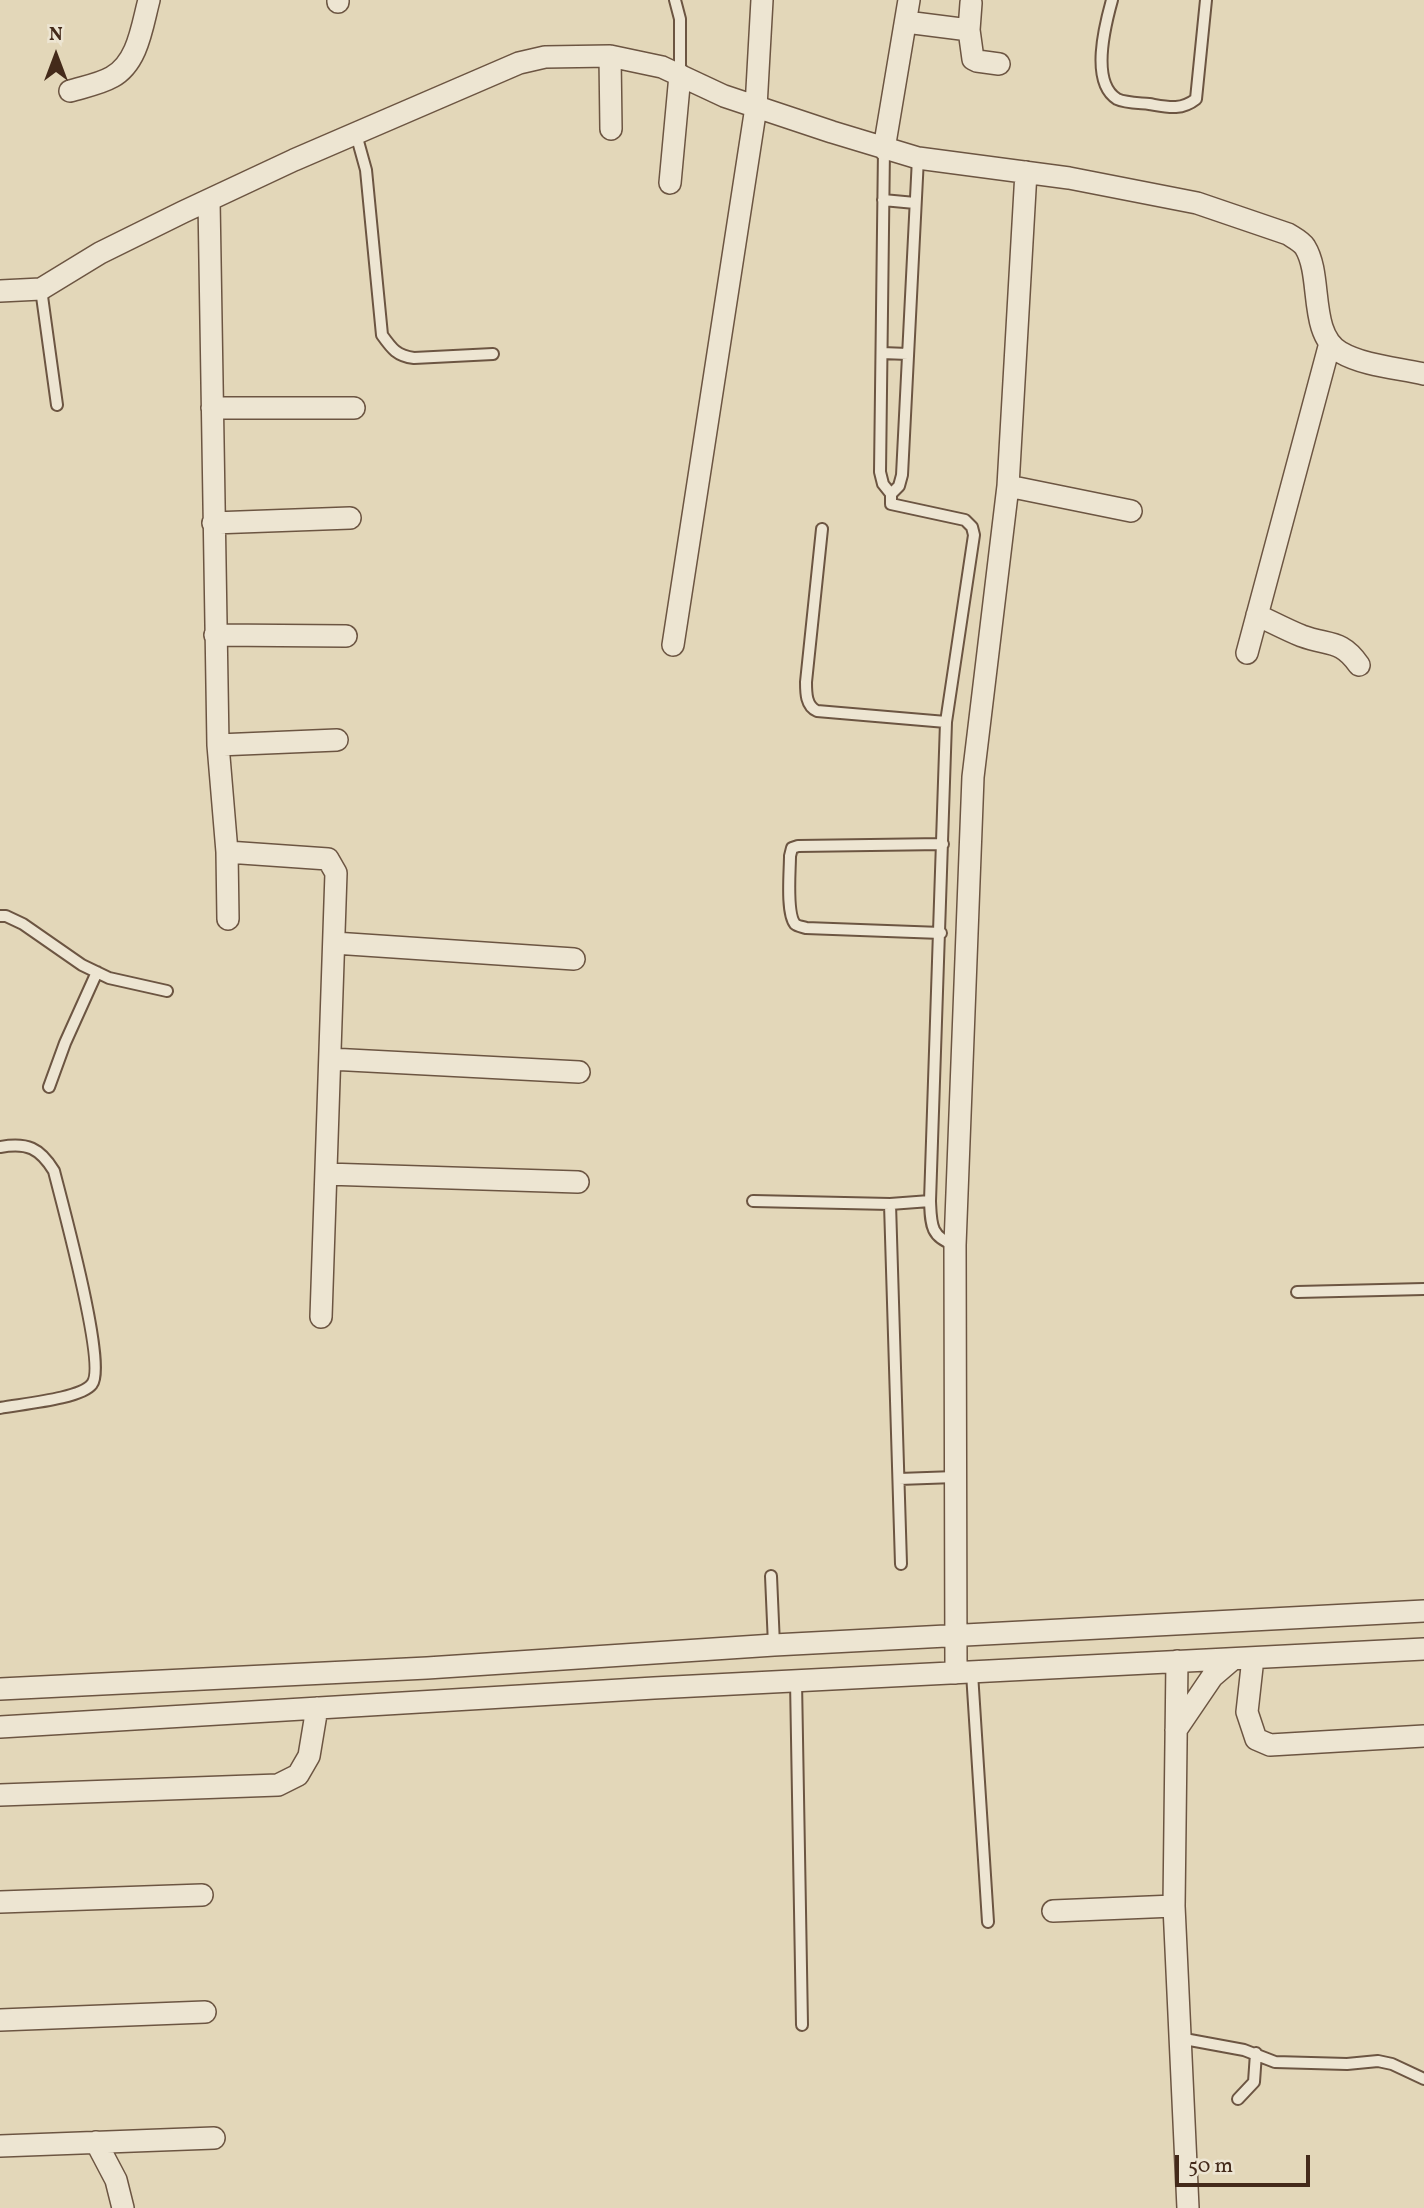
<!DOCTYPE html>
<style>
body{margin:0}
#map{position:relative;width:1424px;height:2208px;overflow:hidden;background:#e3d7b9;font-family:Vollkorn,serif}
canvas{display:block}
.north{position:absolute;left:21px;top:21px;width:70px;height:70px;-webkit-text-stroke:5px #ede5d2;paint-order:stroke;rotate:0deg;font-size:19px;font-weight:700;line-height:28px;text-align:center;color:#442a1a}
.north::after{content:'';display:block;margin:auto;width:24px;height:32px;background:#442a1a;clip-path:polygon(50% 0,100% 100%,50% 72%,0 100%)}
.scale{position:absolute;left:1175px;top:2155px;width:135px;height:32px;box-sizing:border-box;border:4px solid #442a1a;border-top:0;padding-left:9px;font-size:21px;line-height:24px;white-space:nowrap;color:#442a1a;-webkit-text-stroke:5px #ede5d2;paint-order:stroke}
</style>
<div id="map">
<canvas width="1424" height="2208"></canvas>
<div class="north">N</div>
<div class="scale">50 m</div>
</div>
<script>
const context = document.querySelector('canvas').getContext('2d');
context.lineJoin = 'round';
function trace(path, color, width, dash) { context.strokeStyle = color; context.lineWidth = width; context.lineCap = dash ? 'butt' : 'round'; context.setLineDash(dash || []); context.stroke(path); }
const service = new Path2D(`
 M675,0L680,19V75
 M1112,0C1105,25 1090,82 1117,99C1125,103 1140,103 1149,104C1167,107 1181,111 1196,99L1206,0
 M356,134L366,170L382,335C392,349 397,356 414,358L493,354
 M884,149L880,472L883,484L891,494V504L965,520L972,527L974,535L946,722
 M883,200L915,203
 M41,289L57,405
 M882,353L908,354
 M891,494L899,486L902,475L918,158
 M822,529L806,682C806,693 806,706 817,711L946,722L930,1201C931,1224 930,1237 955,1245
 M0,916H6L23,924L82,965L109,978L167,991
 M941,933L806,928C803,927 797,926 795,924C786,913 790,871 790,856L792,848L798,846L943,844
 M49,1087L65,1043L97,972
 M0,1147C27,1142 40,1148 54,1171C62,1203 107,1365 92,1384C81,1399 20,1404 0,1408
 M753,1201L890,1204
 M1297,1292L1424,1289
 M899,1479L955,1477
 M901,1564L890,1204L930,1201
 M771,1576L774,1645
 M972,1673L988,1922
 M796,1681L802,2025
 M1179,2038L1244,2050L1275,2062L1347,2064L1378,2061L1392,2064L1424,2079
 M1238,2099L1254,2082L1256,2053`);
const minor = new Path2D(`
 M338,2V0
 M906,22L969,30L973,59L977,61L999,64
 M969,30L971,3
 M610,56L611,129
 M70,91C83,87 100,84 112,77C138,63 142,26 149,0
 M884,149L909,0
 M670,183L680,75
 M209,200L218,745L227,852L328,859L336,873L321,1317
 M0,291L41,289L100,253L183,212L294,160L519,63L545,57L610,56L662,67L724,96L832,132L918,158L1069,178L1197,203L1288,234C1294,238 1301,241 1305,247C1323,276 1308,333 1340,352C1364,366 1398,368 1424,374
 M212,408H354
 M1008,486L1131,511
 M213,523L350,518
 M1257,615C1272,622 1287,630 1302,636C1329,646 1341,639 1359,665
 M215,635L346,636
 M673,645L756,107L762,0
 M1247,653L1330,343
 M218,745L337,740
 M227,852L228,919
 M334,943L574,959
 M330,1059L579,1072
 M326,1174L578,1182
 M1253,1658L1247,1712L1256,1739L1270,1745L1424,1736
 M1177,1661L1174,1906L1188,2208
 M956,1673L955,1245L973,777L1008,486L1026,172
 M0,1689L427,1668L774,1645L1424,1611
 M0,1727L654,1688L1424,1649
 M1176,1730L1212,1677L1233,1659
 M0,1795L278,1785L298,1775L309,1756L317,1708
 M0,1902L202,1895
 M1053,1911L1174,1906
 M0,2020L205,2012
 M96,2142L116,2180L123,2208
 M0,2146L214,2138`);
trace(service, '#6c5542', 14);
trace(minor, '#6c5542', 24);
trace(service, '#ede5d2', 10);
trace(minor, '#ede5d2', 21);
</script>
